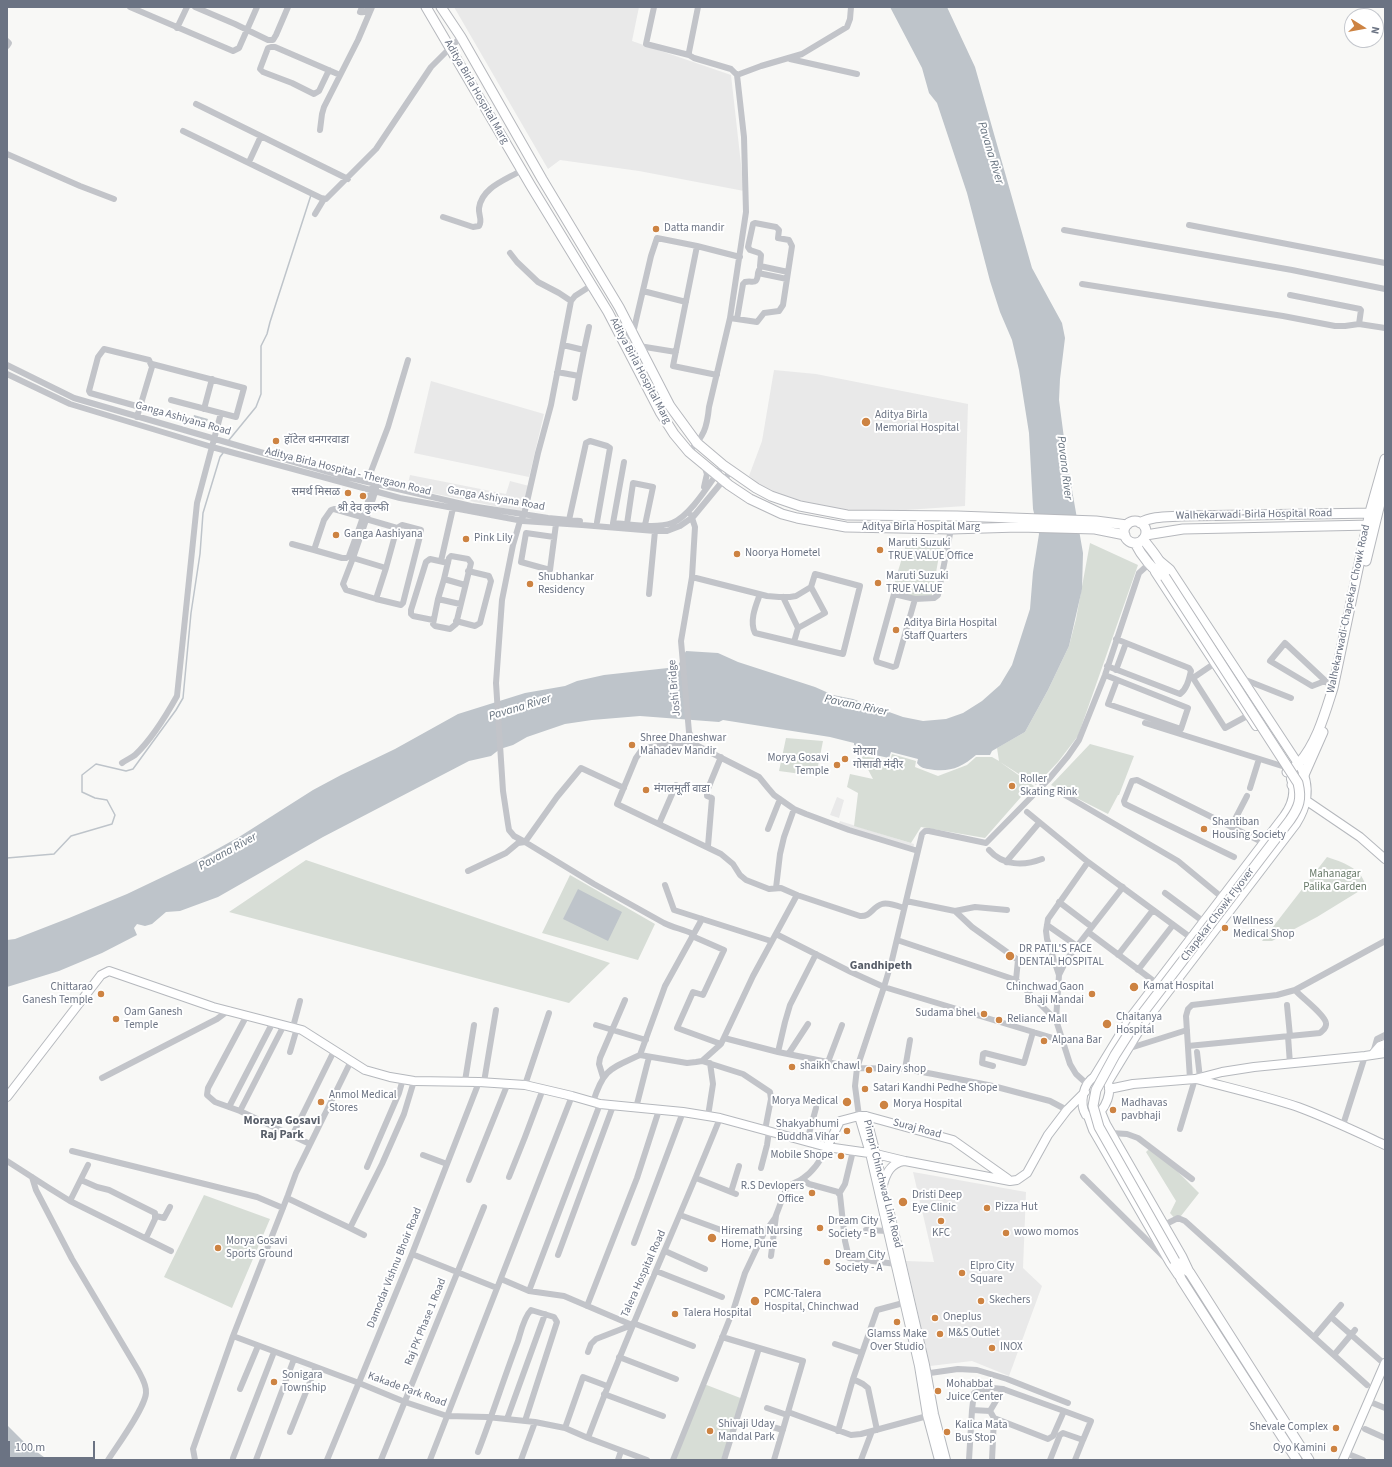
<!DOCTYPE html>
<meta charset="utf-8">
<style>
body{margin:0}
#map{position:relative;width:1392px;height:1467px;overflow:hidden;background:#f8f8f6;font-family:"Source Sans 3",sans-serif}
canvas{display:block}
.frame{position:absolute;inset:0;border:8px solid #6b7383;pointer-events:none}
.north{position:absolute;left:1344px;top:8px;width:40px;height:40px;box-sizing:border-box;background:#fff;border:1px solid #c4c7cd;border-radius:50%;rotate:101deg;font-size:11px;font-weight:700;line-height:16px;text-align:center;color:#6b7383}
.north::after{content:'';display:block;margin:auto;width:14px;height:18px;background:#cd8342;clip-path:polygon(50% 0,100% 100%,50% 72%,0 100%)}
.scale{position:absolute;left:8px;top:1441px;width:87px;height:18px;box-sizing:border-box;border:2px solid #6b7383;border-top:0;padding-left:5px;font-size:12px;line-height:14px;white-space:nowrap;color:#6b7383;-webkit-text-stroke:3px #fff;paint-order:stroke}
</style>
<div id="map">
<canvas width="1392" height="1467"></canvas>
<div class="frame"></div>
<div class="north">N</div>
<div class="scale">100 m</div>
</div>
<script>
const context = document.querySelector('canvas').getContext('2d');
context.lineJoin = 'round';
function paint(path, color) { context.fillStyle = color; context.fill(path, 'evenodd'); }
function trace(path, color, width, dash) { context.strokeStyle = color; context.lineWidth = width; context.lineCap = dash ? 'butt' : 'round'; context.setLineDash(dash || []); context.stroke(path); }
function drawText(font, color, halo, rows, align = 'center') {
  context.font = font + ' "Source Sans 3","Noto Sans Devanagari",sans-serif'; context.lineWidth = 4; context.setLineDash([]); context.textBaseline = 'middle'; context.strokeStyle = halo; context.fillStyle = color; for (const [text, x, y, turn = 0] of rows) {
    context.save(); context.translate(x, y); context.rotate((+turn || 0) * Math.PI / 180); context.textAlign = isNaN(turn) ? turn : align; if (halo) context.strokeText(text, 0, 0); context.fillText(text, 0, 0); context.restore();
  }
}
paint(new Path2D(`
 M454,7H639L632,41L731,75L744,191L639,171L560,160L548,169Z
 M774,370L816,374L968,404L965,506L906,510L857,511L825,507L780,496L762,487L749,476L762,441Z
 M431,381L544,414L529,477L414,453Z
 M410,475L506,494L510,481L529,486L523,512L407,488Z
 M837,797L844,800L839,818L830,815Z
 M840,821L914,844L913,850L838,826Z
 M913,1172L1026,1192L1023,1268L1042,1286L1009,1376L972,1361L930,1366L906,1261L934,1262Z`), '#e9e9e9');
paint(new Path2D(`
 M1090,543L1138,565L1078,736L1058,762L1036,785L1000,762L1034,786L1021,797L985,838L921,827L911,843L854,826L858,793L847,787L850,774L873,779L861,756L890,760L892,754L916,761L915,767L938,776L967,765L976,757H992L999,761L997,748L1025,732L1048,690L1069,646L1076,619Z
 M906,545H941L931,600L891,594Z
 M786,738L823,741L816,776L779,771Z
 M1090,744L1134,756L1119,795H1118L1108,814L1051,785Z
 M1327,857C1342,862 1361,868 1365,884L1361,890L1317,917L1272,941H1262Z
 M306,860L610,963L569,1003L229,912Z
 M570,875L655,924L638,960L542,933Z
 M1152,1146L1199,1193L1177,1221L1170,1213L1176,1201L1146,1152Z
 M204,1195L270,1219L232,1308L164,1277Z
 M704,1384L743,1399L721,1460H673Z`), '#d7ddd6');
paint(new Path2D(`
 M890,7H947L975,67L1032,268L1062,323L1065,338L1060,379L1059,400L1067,461L1083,553L1082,589L1069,646L1048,690L1025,732L992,751L990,755H976C961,768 948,773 928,769C923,768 921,768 917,763L918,759L891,752L889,758L861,752L857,746L854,745V743L830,737L723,720L719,722L640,716L592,720L565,724L527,737L513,745L500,749L491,756L469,761L323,837L218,897L180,911L166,912L152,924L145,926L137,924L134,928L137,935L102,953L59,971L7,987V940L15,939L69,918L127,894L192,863L239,837L313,790L341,775L395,749L458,714L525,693L565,686L577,681L604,675L677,667L686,651L718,653L738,662L815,687L833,695L853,699L903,717L923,721L946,719L963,713L982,701L1000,685L1012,665L1030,609L1033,572L1039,534L1033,509L1029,433L1019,370L1012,340L1000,312L990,281L967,193L937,103L929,93L922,68Z
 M194,415L208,419L205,426L192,422Z
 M578,889L622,912L608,941L563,919Z
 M7,1425L26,1444L48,1460H7Z`), '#bec4ca');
trace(new Path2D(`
 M229,440L256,407L261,394V346L267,334L270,322L311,195
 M7,858L54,854L71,836L112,824L115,815L107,800L95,798L82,792V775L96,764L126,771L133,769L176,710L183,698L191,613L200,554L203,513L220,457L223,453`), '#bec4ca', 1.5);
const secondary = new Path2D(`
 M1155,572L1256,726
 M1303,801H1307L1360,837L1385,859
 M1373,1054L1380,1046L1385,1044
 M1094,1077L1130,1018L1284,816C1292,805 1296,792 1291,779
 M1094,1077L1104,1078C1116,1087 1105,1114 1092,1117L1086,1115C1079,1104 1083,1084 1094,1077Z
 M1196,1079C1230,1088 1265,1096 1298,1107C1328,1118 1357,1132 1385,1145
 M1108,1082L1142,1026L1296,824C1307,807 1311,787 1301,768L1170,569L1158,559
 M1109,1089L1133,1084L1195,1079L1222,1072L1254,1067L1365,1056L1385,1053
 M7,1097L101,975L109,971L213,1007L302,1030L365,1070L390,1077L414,1081L479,1082L525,1085L572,1096L600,1104L683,1112L720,1118L827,1147L876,1154L905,1161L1010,1181L1017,1180L1027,1173L1048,1135L1067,1110L1085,1092
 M1101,1112L1106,1124L1182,1256L1190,1273
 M859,1116L870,1153L919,1366L927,1415L939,1460
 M866,1116L876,1154L883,1187
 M1088,1116L1093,1130L1170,1263L1178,1275
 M827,1147L840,1121L859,1116H866L953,1140L1008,1179
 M883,1185C886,1173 891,1163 904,1161
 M890,1214L925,1365L934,1414L946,1460
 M1343,1460L1385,1363`);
const primary = new Path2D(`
 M426,7L531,186L608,312L660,412L674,434L689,452L729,485L750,499L782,514L797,518L846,527L951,529L1019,527L1095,529L1125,535
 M441,7L461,37L542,179L619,307L670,406L697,443L723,465L756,488L771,496L800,506L847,515L957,516L1096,521L1127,525
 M1124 532a11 11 0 1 1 22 0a11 11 0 1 1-22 0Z
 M1140,523C1152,516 1167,517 1181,516L1375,513
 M1146,535L1183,529L1372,525
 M1143,539C1152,551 1163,562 1165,577
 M1135,543C1141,555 1153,571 1165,577
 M1366,561L1385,483
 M1287,772C1291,769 1296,766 1299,763C1317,743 1325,713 1333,688L1370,512L1385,459
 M1292,785L1304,775L1323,732
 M1175,1261L1190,1273L1309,1460
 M1175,1261L1181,1279L1297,1460`);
trace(secondary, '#b5b8bd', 10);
trace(primary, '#b6b8bd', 11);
trace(new Path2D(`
 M130,7L233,51L239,48L257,7
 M195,7L235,24L268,40H273L276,35L288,7
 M362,7L360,12C365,13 367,11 370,7
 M654,7L646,44L689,55
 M698,7L689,52V55L694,58L731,69L737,75
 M177,28L187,7
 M7,41L9,43L7,46
 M790,59L857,74
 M329,70L319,91L314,94L292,83L263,72L260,69L268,48L271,47H275L340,75
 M196,104L348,179
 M320,130L322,114L324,107L358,40L372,7
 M183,131L321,198L326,199L376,149L431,67L461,37
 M7,154L80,186L114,199
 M249,162L261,136
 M315,214L324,199
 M443,217L473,227L479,226C483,220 478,215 479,208C482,187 506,180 522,170
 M1189,225L1385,263
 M1064,230L1292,270L1385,289
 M697,246L673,366L717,375
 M510,253L517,262L538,282L559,293L571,301
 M759,270L758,273L787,279
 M1082,284L1283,316L1335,326H1345L1359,324L1385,328
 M643,291L686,302
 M1290,295L1360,309L1361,310L1359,324
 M730,318L757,322L764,313L779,311L783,305L792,246L789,240L778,238L779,230L776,227L755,223L753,224L748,247L750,250L759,253L761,255L760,266L788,272
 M737,319L743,284L745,282C753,280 757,286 758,273
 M622,339L633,333L651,256L657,238L697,246L740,257
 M563,345L584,350L589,327
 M639,346L676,352
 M152,364L244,388L236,417L171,400
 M7,365L74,398L346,477L471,506L548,518L580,521
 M557,372L579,376L584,350
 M7,374L70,404L212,447L400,498L523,521L582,525L655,531H667L680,526L693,517L731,471
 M575,398L579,376
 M204,409L212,379
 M137,417L152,367L149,360L104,349L98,357L89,391L90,393L140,407
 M689,452C704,436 707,428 709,407L730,318L746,212L744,137L737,75L761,66L802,54L847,27L850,19L851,7
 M367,482L388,427L408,360
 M704,487L707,474L704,465
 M691,515L695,527L692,577L681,641L689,732L694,744L759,777L768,788L774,795L794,809L806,814L849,830L918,851
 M362,517L334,509L331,510L324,520L314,550L342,558H346L349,556C357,534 366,511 372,488
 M366,519L397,528L386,568L353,558C361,535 369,512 376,489
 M569,520L586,443L590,441L607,446L610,448L597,522
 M613,523C630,524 656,529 672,523C690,517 711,481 723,465
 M613,523L624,462
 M627,524L633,483L653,487L645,525
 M554,537L526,533L521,562L550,570L556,524
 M292,544L314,550
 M353,558L343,584L346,590L376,599
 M441,561L453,508
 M386,568L376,599L401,605L403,603L421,532V530L402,525L397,528
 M692,577L767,596L779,597H790L796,596L811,587L815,574L860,586L843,654L755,633C749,621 756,605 760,594
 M649,594L655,531
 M783,597L798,628
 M438,599L444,579
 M915,599L894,594L876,659L877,662L893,667L896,666L915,599L934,598L938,595L951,529
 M460,604L438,599L433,624L435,626L450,629L456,624L471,563L468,559L451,556L449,558L444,579L465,585
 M433,620L413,616L411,614V610L426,562L430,559L448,563
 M456,621L475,626L480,623L491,581L489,576L468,571
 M794,642L798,628L825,613L811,587
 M1215,663L1193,678L1225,728L1249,715
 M1107,666L1180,694C1187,689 1189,679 1191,671L1189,668L1116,639
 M1116,670L1126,643
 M1105,675L1188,708L1181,729L1108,704L1117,680
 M1243,679L1291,698
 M1325,681L1312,686L1270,661L1285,643L1333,688
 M1145,723L1282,766
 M694,744L680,743L643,748L636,758L617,804L721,854L733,864L740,875L746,880L769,889L781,888L797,895L860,916C871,917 872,907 882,904C888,902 898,906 904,908
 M122,763C126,760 131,758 135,755C151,740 167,714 177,696L197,503L221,413
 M624,788L581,768L557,797L525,842L594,884L664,923C674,928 683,929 693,934
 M1250,788L1259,759
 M1065,795L1178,861L1224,899
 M1027,812L1088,862L1194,940
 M659,824L676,785
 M1231,827L1247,796
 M768,829L780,799
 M525,842L514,836L509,830L508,824L503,791L496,683L502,600L513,545L520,521L524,515L538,453L551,405L571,301L575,296L592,285
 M708,846L712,798L707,796V791L721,757
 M989,850C1003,866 1024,866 1042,859
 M1234,857L1125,804L1124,801L1132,781L1137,780L1264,843
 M1006,862L1039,823
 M468,871L506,853L518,843L525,842
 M665,885L674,910L771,941
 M776,888L780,854L784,837L794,809
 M1165,893L1204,922
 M906,901L955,911L972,927L1018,960L1016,980
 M1059,902L1092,927
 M955,911L975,907L1007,910
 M1047,925L1077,946
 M1088,932L1159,985
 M776,934L851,972L884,987L1063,1041
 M692,936L724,950L703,995L693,992L677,1028L721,1044
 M897,940L1016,980L1056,1020
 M1118,955L1153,910
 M1018,960L1054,962
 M1138,970L1173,925
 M1059,975L1047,939L1046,931L1048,919L1088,862
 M1287,1005L1290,1036
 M247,1015L208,1088L207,1095L215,1102L240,1111L310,1144
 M596,1025L646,1040
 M293,1027L300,1001
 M1288,1036L1290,1064
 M724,1038L778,1052L857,1068L905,1069L933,1074L993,1086L1050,1101L1067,1110
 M1188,1046L1320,1033C1323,1030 1327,1028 1326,1023C1325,1015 1301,997 1295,990
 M1127,1049L1187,1030
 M290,1052L297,1028
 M778,1052L785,1022L790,1005L816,954
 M1197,1052L1200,1078
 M789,1053L808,1024
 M1373,1053L1377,1039L1385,1035
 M640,1055L687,1063L696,1062L702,1061L721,1044L753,976L797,895
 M702,1061L743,1074L770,1092L771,1099L765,1130
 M828,1062L842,1025
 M993,1066L982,1063L983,1054L985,1053L1024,1063L1033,1032
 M905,1069L910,1040
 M603,1077L599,1064L600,1058L625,1000
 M102,1078L217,1019L229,1010
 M1190,1079L1186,1016L1188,1009L1192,1005L1277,995L1295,990L1385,941
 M465,1081L474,1025
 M484,1082L496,1010
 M1087,1084L1076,1074L1070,1064L1056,1020L1059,975L1067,959L1123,887
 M525,1085L549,1013
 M593,1102C604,1068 610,1069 640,1055L665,986L702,919
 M229,1107L273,1022
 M636,1108L649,1057
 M240,1111L284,1025
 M708,1116L713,1084L710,1063
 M859,1116L855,1086L857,1068L884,987L892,960L922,834L925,831H929L986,843L1048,780L1068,756L1079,740L1105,675L1139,573L1150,563
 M1343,1125L1365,1056
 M1180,1129L1195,1079
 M1111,1133L1127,1134L1138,1138L1192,1179
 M292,1136L334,1051
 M807,1141L816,1108
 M72,1151L257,1197L283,1208
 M423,1155L447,1164
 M7,1161L49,1188L70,1201L171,1251
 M367,1167L399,1093L403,1079
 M761,1168L767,1145L769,1131
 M32,1177L36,1190L72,1259L138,1370C141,1376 147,1385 146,1393C145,1408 117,1446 108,1460
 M509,1177L525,1137L543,1089
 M1083,1177L1164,1257
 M696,1178L736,1194
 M802,1179L809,1184L838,1192L840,1195L845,1241L849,1258L896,1264
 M81,1180L97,1187L109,1190L155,1213V1219L146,1238
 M469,1180L508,1083
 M731,1192L739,1166
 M839,1194L845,1184L853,1151
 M287,1198L350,1228L382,1164L404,1114L414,1081
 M70,1201L88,1165
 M680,1215L721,1230
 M156,1216L164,1218L170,1207
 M1164,1225L1178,1218L1185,1221L1367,1385
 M350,1228L364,1235
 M866,1230L888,1231
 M634,1243L683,1112
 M665,1251L705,1269
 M412,1254L497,1288
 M558,1255L613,1106
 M771,1256L776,1216
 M656,1271L722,1297
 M501,1279L529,1291L564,1296L632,1325
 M529,1291L600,1104
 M587,1306L637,1178L659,1110
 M1331,1317L1381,1361
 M633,1323L693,1346
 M233,1336L359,1383L405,1402L447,1416L487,1417L535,1422L565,1428L588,1438L647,1460
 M722,1337L803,1361L774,1460
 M1314,1337L1341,1305
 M835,1344L862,1353
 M588,1352L591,1344L596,1339L632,1325
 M1334,1355L1355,1330
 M619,1357L676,1379
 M923,1374L958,1369L977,1370L1007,1379L1068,1403
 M853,1379L863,1384L868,1388L877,1430
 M240,1389L258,1346
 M604,1394L663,1416
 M1368,1401L1385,1408
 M767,1408L787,1415
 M972,1410L974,1393L993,1388L1003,1389L990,1411
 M1064,1411L1091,1421L1083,1440
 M788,1412L851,1435L861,1434L931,1415
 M994,1418L1048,1439L1053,1436L1064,1411L1003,1389
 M507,1419L545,1314
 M762,1424L783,1430
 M565,1428L583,1377L607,1386
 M1365,1429L1385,1438
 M838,1431L853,1379L877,1310L907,1302
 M290,1432L316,1367
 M588,1438C628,1330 677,1225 720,1118
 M478,1452C492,1416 504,1378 518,1341C521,1331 524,1317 531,1310L554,1317L557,1322L525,1421
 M1346,1453L1363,1460
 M233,1458L274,1352
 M195,1460L193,1449L233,1336L288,1195L296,1173L351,1061
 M256,1460L294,1359
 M327,1460L412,1254L479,1082
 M381,1460L484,1207
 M430,1460L572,1096
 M521,1460L535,1422
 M618,1460L621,1451
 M673,1460L734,1308L745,1273L763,1235L775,1218L786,1189C791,1183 796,1183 802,1179C813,1172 822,1158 827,1147
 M724,1460L759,1348
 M861,1460L872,1431
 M969,1460L972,1410L990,1411L994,1418L992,1460
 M1050,1460L1060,1435L1063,1433L1083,1440L1075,1460`), '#c2c4c9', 6);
trace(secondary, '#fff', 8);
trace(primary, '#fff', 9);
const primaryBridge = new Path2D(`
 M1165,577L1298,783C1302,799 1299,807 1290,820L1136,1022L1115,1055L1096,1090L1093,1106L1099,1127L1175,1261`);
trace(primaryBridge, '#b6b8bd', 11, []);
trace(primaryBridge, '#fff', 9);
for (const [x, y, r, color] of [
 [656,229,4,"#cd8342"],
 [866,422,5,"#cd8342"],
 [276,441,4,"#cd8342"],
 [348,493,4,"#cd8342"],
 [363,496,4,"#cd8342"],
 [336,535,4,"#cd8342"],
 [466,539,4,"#cd8342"],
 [880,550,4,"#cd8342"],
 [737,554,4,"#cd8342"],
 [878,583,4,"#cd8342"],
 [530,584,4,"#cd8342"],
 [896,630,4,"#cd8342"],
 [632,745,4,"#cd8342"],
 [845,759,4,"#cd8342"],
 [837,765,4,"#cd8342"],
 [1012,786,4,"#cd8342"],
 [646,790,4,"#cd8342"],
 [1204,829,4,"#cd8342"],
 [1225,928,4,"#cd8342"],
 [1010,956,5,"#cd8342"],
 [1134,987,5,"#cd8342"],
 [101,994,4,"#cd8342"],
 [1092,994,4,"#cd8342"],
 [984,1014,4,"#cd8342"],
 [116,1019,4,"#cd8342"],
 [999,1020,4,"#cd8342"],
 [1107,1024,5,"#cd8342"],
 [1044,1041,4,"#cd8342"],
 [792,1067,4,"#cd8342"],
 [869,1070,4,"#cd8342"],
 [865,1089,4,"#cd8342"],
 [321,1102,4,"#cd8342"],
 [847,1102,5,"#cd8342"],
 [884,1105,5,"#cd8342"],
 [1113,1110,4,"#cd8342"],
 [847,1131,4,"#cd8342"],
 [841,1156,4,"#cd8342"],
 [812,1193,4,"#cd8342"],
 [903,1202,5,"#cd8342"],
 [987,1208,4,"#cd8342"],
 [941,1221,4,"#cd8342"],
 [820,1228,4,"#cd8342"],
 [1006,1233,4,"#cd8342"],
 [712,1238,5,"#cd8342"],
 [218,1248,4,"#cd8342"],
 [827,1262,4,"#cd8342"],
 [962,1273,4,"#cd8342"],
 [755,1301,5,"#cd8342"],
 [981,1301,4,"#cd8342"],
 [675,1314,4,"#cd8342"],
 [935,1318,4,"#cd8342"],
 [897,1322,4,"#cd8342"],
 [940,1334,4,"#cd8342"],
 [992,1348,4,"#cd8342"],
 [274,1382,4,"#cd8342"],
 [938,1391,4,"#cd8342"],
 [1336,1428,4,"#cd8342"],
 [710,1431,4,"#cd8342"],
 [947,1432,4,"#cd8342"],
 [1334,1449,4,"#cd8342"]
]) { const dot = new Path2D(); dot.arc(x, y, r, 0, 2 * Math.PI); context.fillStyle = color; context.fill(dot); trace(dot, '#fff', 1.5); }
drawText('11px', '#6b7383', '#fff', [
 ["Aditya Birla Hospital Marg",476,92,60],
 ["Aditya Birla Hospital Marg",640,371,62],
 ["Ganga Ashiyana Road",183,419,16],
 ["Aditya Birla Hospital - Thergaon Road",348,472,14],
 ["Ganga Ashiyana Road",496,499,10],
 ["Walhekarwadi-Birla Hospital Road",1254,515,-1],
 ["Aditya Birla Hospital Marg",921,528],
 ["Walhekarwadi-Chapekar Chowk Road",1349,609,-78],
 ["Joshi Bridge",675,688,-95],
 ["Chapekar Chowk Flyover",1218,915,-53],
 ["Suraj Road",917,1129,15],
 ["Pimpri Chinchwad Link Road",882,1184,76],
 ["Damodar Vishnu Bhoir Road",395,1268,-68],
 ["Talera Hospital Road",644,1274,-66],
 ["Raj PK Phase 1 Road",426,1322,-68],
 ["Kakade Park Road",407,1390,20]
]);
drawText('11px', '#6b7383', '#fff', [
 ["Datta mandir",664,229],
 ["Aditya Birla",875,416],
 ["Memorial Hospital",875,429],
 ["हॉटेल धनगरवाडा",284,441],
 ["समर्थ मिसळ",340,493,"right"],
 ["श्री देव कुल्फी",363,509,"center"],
 ["Ganga Aashiyana",344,535],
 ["Pink Lily",474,539],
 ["Maruti Suzuki",888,544],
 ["TRUE VALUE Office",888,557],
 ["Noorya Hometel",745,554],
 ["Maruti Suzuki",886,577],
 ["TRUE VALUE",886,590],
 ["Shubhankar",538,578],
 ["Residency",538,591],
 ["Aditya Birla Hospital",904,624],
 ["Staff Quarters",904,637],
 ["Shree Dhaneshwar",640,739],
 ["Mahadev Mandir",640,752],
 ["मोरया",853,753],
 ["गोसावी मंदीर",853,766],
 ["Morya Gosavi",829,759,"right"],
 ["Temple",829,772,"right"],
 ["Roller",1020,780],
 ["Skating Rink",1020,793],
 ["मंगलमूर्ती वाडा",654,790],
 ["Shantiban",1212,823],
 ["Housing Society",1212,836],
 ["Wellness",1233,922],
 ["Medical Shop",1233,935],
 ["DR PATIL'S FACE",1019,950],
 ["DENTAL HOSPITAL",1019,963],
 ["Kamat Hospital",1143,987],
 ["Chittarao",93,988,"right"],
 ["Ganesh Temple",93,1001,"right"],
 ["Chinchwad Gaon",1084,988,"right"],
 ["Bhaji Mandai",1084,1001,"right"],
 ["Oam Ganesh",124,1013],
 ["Temple",124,1026],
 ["Sudama bhel",976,1014,"right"],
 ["Chaitanya",1116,1018],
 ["Hospital",1116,1031],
 ["Reliance Mall",1007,1020],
 ["Alpana Bar",1052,1041],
 ["shaikh chawl",800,1067],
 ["Dairy shop",877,1070],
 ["Satari Kandhi Pedhe Shope",873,1089],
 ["Anmol Medical",329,1096],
 ["Stores",329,1109],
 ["Morya Medical",838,1102,"right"],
 ["Madhavas",1121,1104],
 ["pavbhaji",1121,1117],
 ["Morya Hospital",893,1105],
 ["Shakyabhumi",839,1125,"right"],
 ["Buddha Vihar",839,1138,"right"],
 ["Mobile Shope",833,1156,"right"],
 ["R.S Devlopers",804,1187,"right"],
 ["Office",804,1200,"right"],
 ["Dristi Deep",912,1196],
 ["Eye Clinic",912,1209],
 ["Pizza Hut",995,1208],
 ["Dream City",828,1222],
 ["Society - B",828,1235],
 ["Hiremath Nursing",721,1232],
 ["Home, Pune",721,1245],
 ["wowo momos",1014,1233],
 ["KFC",941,1234,"center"],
 ["Morya Gosavi",226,1242],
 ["Sports Ground",226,1255],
 ["Dream City",835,1256],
 ["Society - A",835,1269],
 ["Elpro City",970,1267],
 ["Square",970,1280],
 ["PCMC-Talera",764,1295],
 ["Hospital, Chinchwad",764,1308],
 ["Skechers",989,1301],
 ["Talera Hospital",683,1314],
 ["Oneplus",943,1318],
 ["M&S Outlet",948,1334],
 ["Glamss Make",897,1335,"center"],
 ["Over Studio",897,1348,"center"],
 ["INOX",1000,1348],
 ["Sonigara",282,1376],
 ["Township",282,1389],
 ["Mohabbat",946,1385],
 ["Juice Center",946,1398],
 ["Shivaji Uday",718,1425],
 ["Mandal Park",718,1438],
 ["Kalica Mata",955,1426],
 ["Bus Stop",955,1439],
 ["Shevale Complex",1328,1428,"right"],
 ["Oyo Kamini",1326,1449,"right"]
], 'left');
drawText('11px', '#697b6a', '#fff', [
 ["Mahanagar",1335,875],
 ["Palika Garden",1335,888]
]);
drawText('italic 12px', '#67737f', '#fff', [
 ["Pavana River",990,153,73],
 ["Pavana River",1064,468,83],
 ["Pavana River",856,706,12],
 ["Pavana River",520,708,-17],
 ["Pavana River",228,852,-29]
]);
drawText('bold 12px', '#585e69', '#fff', [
 ["Gandhipeth",881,966],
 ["Moraya Gosavi",282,1121],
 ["Raj Park",282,1135]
]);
</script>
